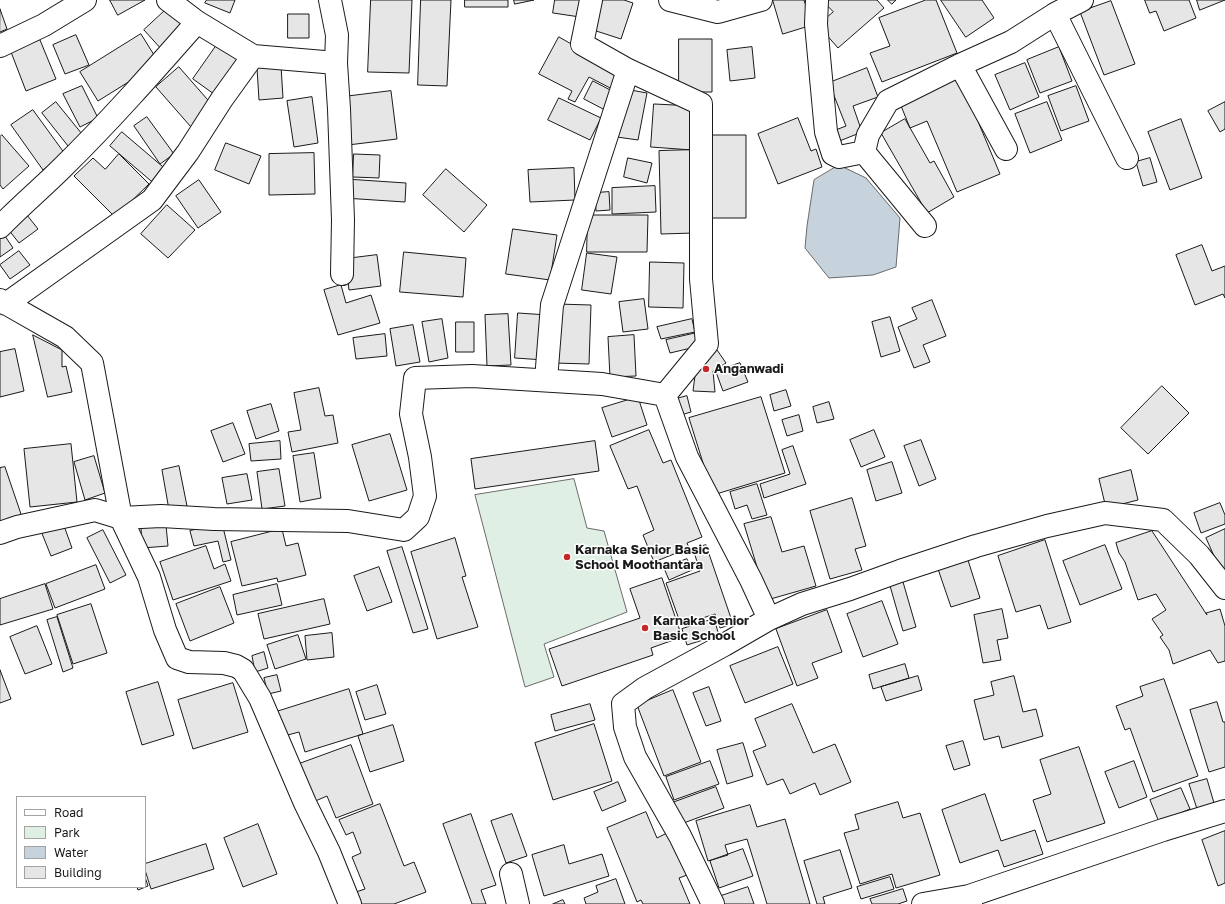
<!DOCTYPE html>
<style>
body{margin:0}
#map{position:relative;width:1225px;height:904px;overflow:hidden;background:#fff;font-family:"Golos Text",sans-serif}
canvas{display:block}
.legend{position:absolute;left:16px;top:796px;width:130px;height:92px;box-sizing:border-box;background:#fff;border:1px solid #a3a3a3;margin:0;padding:5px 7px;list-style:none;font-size:12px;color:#1a1a1a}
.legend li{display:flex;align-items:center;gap:8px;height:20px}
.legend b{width:20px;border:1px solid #a3a3a3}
</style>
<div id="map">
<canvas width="1225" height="904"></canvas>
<ul class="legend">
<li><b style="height:5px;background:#fff"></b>Road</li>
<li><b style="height:11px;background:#e0efe3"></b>Park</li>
<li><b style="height:11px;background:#c6d2dc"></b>Water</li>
<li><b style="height:11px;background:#e6e6e6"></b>Building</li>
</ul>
</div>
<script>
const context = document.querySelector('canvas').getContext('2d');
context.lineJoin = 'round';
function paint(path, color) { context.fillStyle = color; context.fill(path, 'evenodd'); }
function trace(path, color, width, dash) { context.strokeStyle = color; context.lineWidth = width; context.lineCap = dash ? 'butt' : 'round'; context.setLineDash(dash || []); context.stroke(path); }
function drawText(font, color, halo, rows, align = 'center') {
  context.font = font + ' "Golos Text",sans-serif'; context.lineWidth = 3; context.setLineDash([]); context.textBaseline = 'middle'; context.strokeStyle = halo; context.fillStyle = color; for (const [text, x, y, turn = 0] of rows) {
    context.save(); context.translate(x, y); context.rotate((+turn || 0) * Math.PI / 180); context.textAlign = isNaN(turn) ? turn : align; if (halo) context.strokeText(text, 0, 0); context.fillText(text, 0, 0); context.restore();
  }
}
const green = new Path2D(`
 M574,479L587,528L604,531L627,612L544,644L554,677L525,687L475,495Z`);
paint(green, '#e0efe3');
trace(green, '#6a6a6a', 1);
const water = new Path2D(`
 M839,165L866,178L900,218L896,267L873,275L829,278L805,248L807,226L814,180Z`);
paint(water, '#c6d2dc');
trace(water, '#6a6a6a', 1);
const building = new Path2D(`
 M110,0H145L118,15Z
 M207,0H235L230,13L205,3Z
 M371,0H412L409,73L368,72Z
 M421,0H451L447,86L418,85Z
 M465,0H508V7H465Z
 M514,0H534L515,4Z
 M555,0H583L580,17L553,13Z
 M600,0H624L633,3L621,39L590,29Z
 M773,0H804L812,25L783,34Z
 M822,0H877L884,8L838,48L818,25L833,12Z
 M888,0H896L892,4Z
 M926,0H936L957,53L882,82L870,53L890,46L879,18Z
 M941,0H982L994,18L966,37Z
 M1145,0H1189L1196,18L1164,31L1156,11L1150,13Z
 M1197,0H1225L1200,10Z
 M1111,1L1135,64L1104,75L1080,12Z
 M171,5L190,26L163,51L144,30Z
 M0,9L7,29L0,32Z
 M288,14H309V38H288Z
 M141,34L159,63L98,101L80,72Z
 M76,35L89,65L65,74L53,45Z
 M559,37L624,74L616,91L589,77L575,102L568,99L572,91L539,74Z
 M221,39L242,54L214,94L193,79Z
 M679,39H712V92H679Z
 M40,40L56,79L26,91L11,52Z
 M752,47L755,78L730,81L727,50Z
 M1059,47L1072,81L1040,93L1027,60Z
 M1025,63L1039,97L1010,110L995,75Z
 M281,66L283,98L259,100L257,68Z
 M179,67L214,107L191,127L156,87Z
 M867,68L878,97L853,106L862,132L837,142L833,131L846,126L829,83Z
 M959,76L1000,174L957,192L927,121L910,128L899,101Z
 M593,81L614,92L605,110L584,99Z
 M82,86L98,118L80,127L63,94Z
 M1076,86L1089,121L1061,131L1048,96Z
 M625,89L647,93L638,140L617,137Z
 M391,91L397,139L348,145L343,97Z
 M312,97L318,143L294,147L287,101Z
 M559,98L601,118L590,140L548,120Z
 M56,102L82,134L68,146L42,113Z
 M1047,102L1062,140L1030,153L1015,114Z
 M1225,102V129L1220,132L1208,111Z
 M654,104L695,106L692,150L651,147Z
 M33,110L65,154L43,170L11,125Z
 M147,117L174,154L160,164L134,126Z
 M798,118L811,151L816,149L822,167L778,184L758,134Z
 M905,119L930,163L934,161L954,197L927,213L881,133Z
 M1181,119L1202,178L1170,190L1148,132Z
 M122,132L169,172L157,186L110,146Z
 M2,135L29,166L3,189L0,185V137Z
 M708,135H746V218H708Z
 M226,143L261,156L249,184L215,170Z
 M692,150L694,233L661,234L659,151Z
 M314,153L315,194L269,195V154Z
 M119,154L149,184L115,217L74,176L93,158L105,169Z
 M354,154L380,155L379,178L353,177Z
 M628,158L652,163L647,183L624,177Z
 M1150,158L1157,182L1143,186L1136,162Z
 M574,168L575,200L530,202L528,170Z
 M446,169L487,205L464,232L423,195Z
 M346,179L406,183L405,202L344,198Z
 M199,180L221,212L198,228L176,196Z
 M655,186L656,212L612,214V188Z
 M609,192L610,210L596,211L595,193Z
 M167,205L195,230L168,258L141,234Z
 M27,215L38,229L19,243L8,229Z
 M588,215H648L647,252H587Z
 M513,229L557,235L550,280L506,274Z
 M3,233L13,248L0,257V235Z
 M1202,245L1212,271L1225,266V298L1223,294L1195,305L1176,255Z
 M19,251L30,265L10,279L0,265Z
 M404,252L466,258L463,297L400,292Z
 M587,253L617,257L611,294L582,290Z
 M377,255L381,286L349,290L345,259Z
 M650,262L684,263L683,308L649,307Z
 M341,285L346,303L371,295L380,323L338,335L324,290Z
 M644,299L648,329L623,332L619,302Z
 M932,300L946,336L923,345L930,362L914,368L898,327L917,319L912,308Z
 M557,304L591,305L589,364L554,363Z
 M518,313L548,315L544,360L515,358Z
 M508,314L511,365L487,366L485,315Z
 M890,317L900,351L881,357L872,322Z
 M442,319L448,358L429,362L422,322Z
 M692,319L695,332L661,339L657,327Z
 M456,322H474V352H456Z
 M413,325L420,362L396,366L390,329Z
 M701,332L704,345L670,353L666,340Z
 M385,334L387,356L356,359L353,338Z
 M33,335L62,350V367L66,366L72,392L48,397Z
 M634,335L636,376L610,377L608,337Z
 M715,347L726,363L713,371L715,392L693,391L696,368Z
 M15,349L24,391L0,397V352Z
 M740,363L748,382L723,391L716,372Z
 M1162,386L1189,413L1148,454L1121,428Z
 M319,388L325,416L333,415L338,443L292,452L288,432L301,430L294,393Z
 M786,390L791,406L774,411L770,395Z
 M687,396L691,412L674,417L669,401Z
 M638,397L647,425L612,437L602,408Z
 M761,397L785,473L713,495L689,418Z
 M829,402L834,419L817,423L813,407Z
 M271,404L279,431L256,439L247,411Z
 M799,415L803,431L787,436L782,420Z
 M233,423L245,454L223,462L211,431Z
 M649,430L663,463L671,460L702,537L687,543L689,548L654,562L643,535L654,530L637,486L628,489L610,446Z
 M874,430L885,457L861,467L850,440Z
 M390,434L407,490L369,501L352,445Z
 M921,440L936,479L919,486L904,446Z
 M280,441L281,459L251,461L249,444Z
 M595,441L599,471L475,489L471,459Z
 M71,444L77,502L30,507L24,449Z
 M793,446L806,484L764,498L760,484L790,474L782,450Z
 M314,453L321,498L300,502L293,456Z
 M94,456L105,493L85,500L74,462Z
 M892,462L902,493L876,501L867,470Z
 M179,466L187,506L169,510L162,470Z
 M5,467L22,517L0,525V468Z
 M279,469L285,506L262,509L257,472Z
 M1131,470L1138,500L1106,508L1099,479Z
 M247,474L252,500L227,504L222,478Z
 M757,484L767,515L752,519L747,505L735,509L730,492Z
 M852,498L866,546L855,549L862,570L830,579L810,511Z
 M1220,503L1225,515V524L1201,533L1194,513Z
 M771,517L782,552L804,546L816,586L767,600L744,524Z
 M63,523L72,548L51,556L41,531Z
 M222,523L231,560L223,562L218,541L194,546L190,531Z
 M166,525L168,546L142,548L141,527Z
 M282,529L286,546L298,543L306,575L278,582L277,578L242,586L231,542Z
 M1225,529V575L1223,576L1206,538Z
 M103,530L126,575L110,583L87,538Z
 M1152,531L1207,615L1206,613L1220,609L1225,626V661L1218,663L1210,650L1173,664L1169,650L1160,637L1163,635L1152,619L1166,610L1156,594L1138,600L1125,562L1119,553L1116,543Z
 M455,538L466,576L462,577L478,627L437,639L411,552Z
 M1045,540L1071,622L1048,629L1040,605L1016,612L998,556Z
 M706,545L733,624L720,628L715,614L681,625L666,583L700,571L693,549Z
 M1105,545L1122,589L1080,605L1063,561Z
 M206,546L214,569L225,564L231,581L173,600L160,562Z
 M402,547L428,629L413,633L387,551Z
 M967,557L980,598L951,607L937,566Z
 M687,559L692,570L669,580L664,568Z
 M96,565L105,589L55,608L46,584Z
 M379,567L392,602L367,611L354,576Z
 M901,575L916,627L903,631L888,579Z
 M662,578L682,637L651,648L653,655L562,686L549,649L640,618L630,589Z
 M45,584L53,609L0,625V599Z
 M277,584L282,605L237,615L233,595Z
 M220,587L234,623L190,641L176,604Z
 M324,599L330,624L264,639L258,614Z
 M882,601L898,644L863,657L847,614Z
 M91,604L107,653L73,664L57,615Z
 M1002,609L1008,638L997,640L1001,660L983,663L974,615Z
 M827,610L842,652L812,663L818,678L797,686L776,629Z
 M57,617L73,668L63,672L47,620Z
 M714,619L719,635L687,645L682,629Z
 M37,626L52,664L25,674L10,637Z
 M332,633L334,657L307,660L305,636Z
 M298,635L306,659L275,669L267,645Z
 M778,647L793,684L745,703L730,666Z
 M264,652L268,668L255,672L252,656Z
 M905,664L909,678L873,689L869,675Z
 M0,670L11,699L0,703Z
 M277,675L281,691L268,694L264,678Z
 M918,676L922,690L886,701L881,687Z
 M1014,676L1023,712L1036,709L1043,736L1002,748L999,736L984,740L974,700L994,695L991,682Z
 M1164,679L1198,776L1153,792L1130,728L1125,730L1116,706L1143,696L1140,687Z
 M158,682L174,735L142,745L126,692Z
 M233,683L248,732L193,749L178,700Z
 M377,685L386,714L365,720L356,692Z
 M709,687L721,721L706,726L693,693Z
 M349,689L363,734L305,752L299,732L284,736L276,712Z
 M673,690L701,762L664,776L637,705Z
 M1217,702L1223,722H1225V767L1209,772L1190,710Z
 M590,704L595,720L555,731L551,715Z
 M792,704L813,753L835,744L851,782L820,795L815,783L790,794L783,779L767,785L753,751L766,746L755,719Z
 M594,724L612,781L553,800L535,743Z
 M393,725L404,761L370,772L358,736Z
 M963,741L970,765L954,770L946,746Z
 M743,743L753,776L727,784L717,750Z
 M351,745L373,804L336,818L327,796L313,802L299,764Z
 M1079,747L1105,823L1047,842L1033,800L1051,794L1040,760Z
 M710,761L719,784L674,800L666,777Z
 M1134,761L1147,797L1119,808L1105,772Z
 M1207,779L1214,803L1197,809L1189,784Z
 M618,782L626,801L602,811L594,792Z
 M716,787L724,808L681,824L672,803Z
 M1181,788L1190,809L1159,822L1150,800Z
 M985,794L1001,841L1035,830L1043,854L1004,867L998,850L960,863L942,810Z
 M898,802L903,818L920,813L940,875L896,888L892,874L860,884L844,833L859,829L855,815Z
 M380,804L404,866L414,862L426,892L394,904H357L353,893L365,889L352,857L361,853L353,832L346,835L339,820Z
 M750,805L757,827L785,819L810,904H767L747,839L725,845L728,855L708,861L696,821Z
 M646,812L657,838L669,832L687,875L679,878L690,904H643L641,900L637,902L607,828Z
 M471,814L496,885L481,890L486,904H472L443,824Z
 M512,814L527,856L506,863L491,821Z
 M258,824L277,874L243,887L224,838Z
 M1225,831V883L1218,886L1202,840Z
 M206,844L214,869L151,889L145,870V864Z
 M564,845L569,864L602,854L609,876L544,896L532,855Z
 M743,849L753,876L719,888L710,861Z
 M840,850L852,888L823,897L825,904H817L804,861Z
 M145,877L148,886L138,890L137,887H145Z
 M890,877L894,889L861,899L857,887Z
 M616,879L625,904H586L584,898L598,892L596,886Z
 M748,887L754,904H723L721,896Z
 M903,889L907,901L898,904H872L870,899Z
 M563,900L565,904H553Z`);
paint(building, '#e6e6e6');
trace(building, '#1a1a1a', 1);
const minor = new Path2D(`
 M330,0L337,35L336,63L339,109L343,220L342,274
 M591,0L582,44L628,70L701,104V279L707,344L665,395
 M670,0L718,12L761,0
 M817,0L816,24L826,132L833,154L839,157L864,152L925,226
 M1055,14L1127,158
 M197,22L253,56
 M0,46L44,25L85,0
 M960,65L1006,149
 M864,152L868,135L888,101L960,65L1011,42L1055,14L1082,0
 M0,227C20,206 42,188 62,168C109,122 153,72 197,22L168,0
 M0,300L65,337L92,363L121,518L95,510L17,527L0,533
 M6,304L152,200L188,152L222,99L253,56L336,63
 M546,380L552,305L628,70
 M511,874L518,904
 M969,896L1163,830L1225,811
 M350,904L329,852L305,803L260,698L243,670L236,666L224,663L189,662L177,658L165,630L149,577L121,518L161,516L214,519L348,521L404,530L418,517L425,496L420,457L411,414L415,378L472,376L602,384L665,395L687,457L751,580L769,619
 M713,904L680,836L635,757L625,727L623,704L645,688L724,645L769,619L802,604L850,589L900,571L976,546L1047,526L1105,513L1163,520L1199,555L1225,588
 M923,904L969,896L971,904`);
trace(minor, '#1a1a1a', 24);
trace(minor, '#fff', 22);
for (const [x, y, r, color] of [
 [706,369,4,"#c62828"],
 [567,557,4,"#c62828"],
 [645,628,4,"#c62828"]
]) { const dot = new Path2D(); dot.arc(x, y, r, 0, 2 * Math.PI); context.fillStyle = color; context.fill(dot); trace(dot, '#fff', 1.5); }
drawText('bold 13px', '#1a1a1a', '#fff', [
 ["Anganwadi",714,369],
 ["Karnaka Senior Basic",575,550],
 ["School Moothantara",575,565],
 ["Karnaka Senior",653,621],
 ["Basic School",653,636]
], 'left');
</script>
